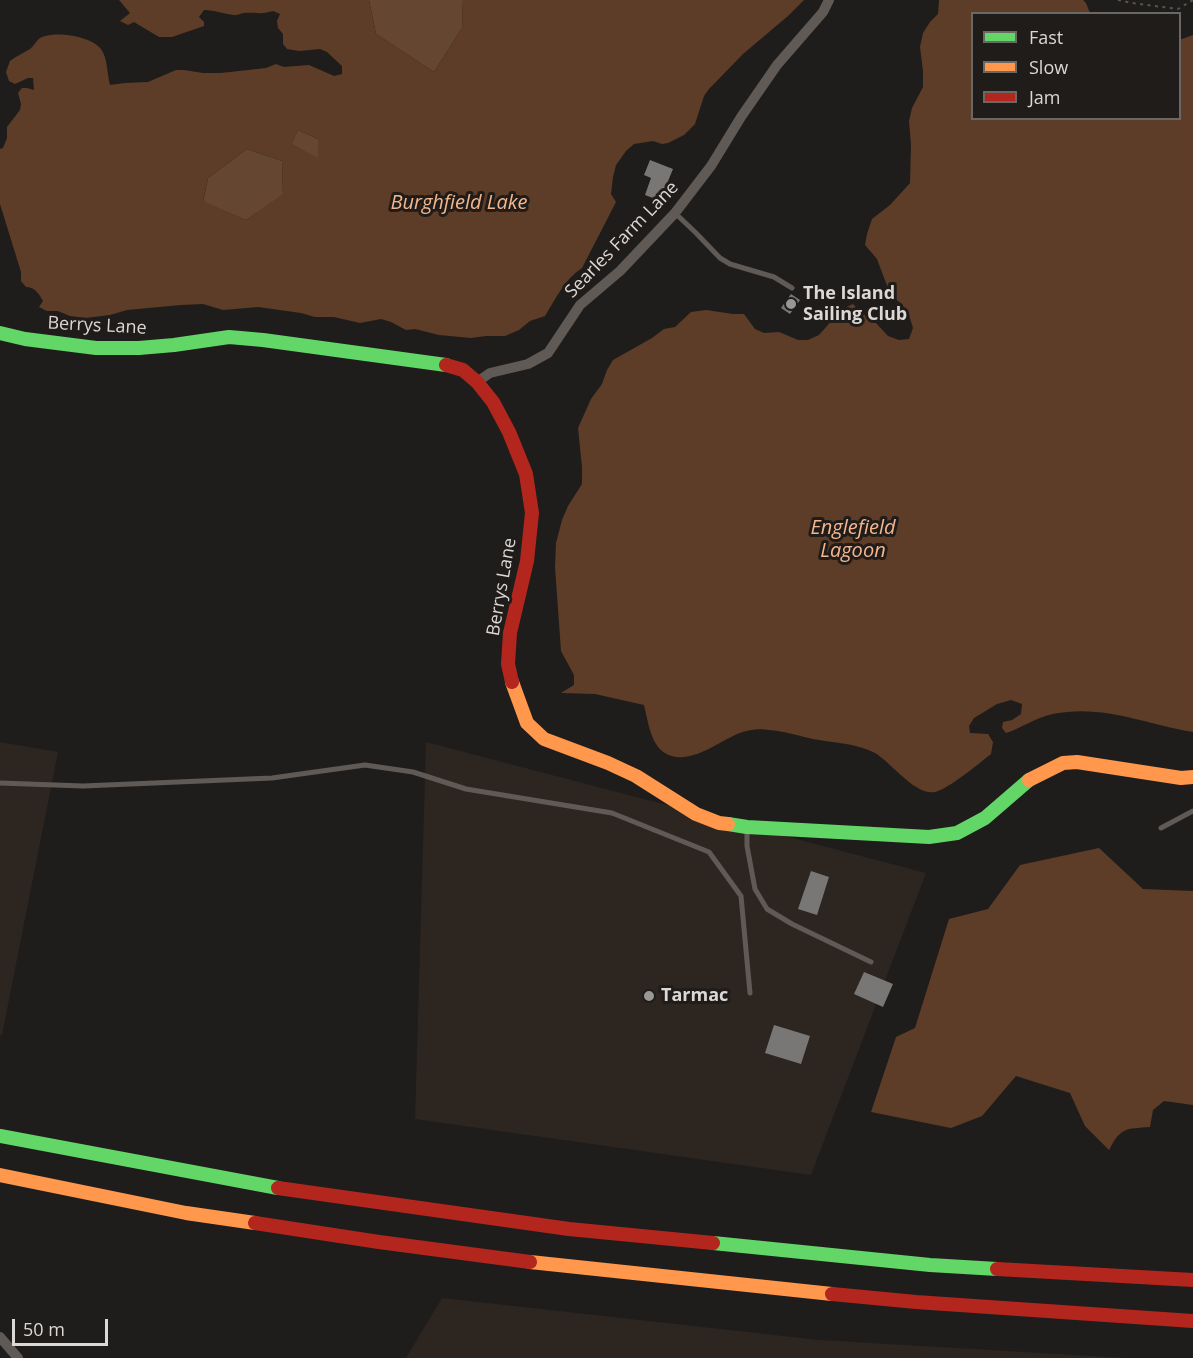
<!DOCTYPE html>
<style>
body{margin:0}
#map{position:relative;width:1193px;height:1358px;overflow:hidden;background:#1f1d1b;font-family:"Open Sans",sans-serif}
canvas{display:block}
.legend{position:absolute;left:971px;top:12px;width:210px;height:108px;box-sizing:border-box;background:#201c1a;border:2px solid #6b6765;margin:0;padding:8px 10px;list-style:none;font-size:18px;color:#dbd8d6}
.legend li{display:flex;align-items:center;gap:12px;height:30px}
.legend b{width:30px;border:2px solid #6b6765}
.scale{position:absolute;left:12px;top:1319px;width:96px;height:27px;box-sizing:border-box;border:3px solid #dbd8d6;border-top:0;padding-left:8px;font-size:18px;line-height:21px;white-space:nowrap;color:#dbd8d6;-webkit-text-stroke:4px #201c1a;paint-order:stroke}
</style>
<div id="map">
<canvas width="1193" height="1358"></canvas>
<ul class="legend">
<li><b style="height:8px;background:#63d668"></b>Fast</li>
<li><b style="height:8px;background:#ff974d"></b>Slow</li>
<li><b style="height:8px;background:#b3261e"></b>Jam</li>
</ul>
<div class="scale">50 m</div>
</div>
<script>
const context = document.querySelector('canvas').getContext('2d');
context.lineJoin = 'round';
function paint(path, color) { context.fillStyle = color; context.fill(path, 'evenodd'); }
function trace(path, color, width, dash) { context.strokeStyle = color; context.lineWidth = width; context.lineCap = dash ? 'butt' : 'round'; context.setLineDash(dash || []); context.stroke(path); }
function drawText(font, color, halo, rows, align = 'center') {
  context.font = font + ' "Open Sans",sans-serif'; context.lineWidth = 6; context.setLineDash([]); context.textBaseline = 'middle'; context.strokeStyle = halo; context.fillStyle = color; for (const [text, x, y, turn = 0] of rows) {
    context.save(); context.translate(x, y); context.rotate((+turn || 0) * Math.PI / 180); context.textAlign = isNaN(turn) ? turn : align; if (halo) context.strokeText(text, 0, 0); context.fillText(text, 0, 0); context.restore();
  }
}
paint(new Path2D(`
 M0,742L58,752L2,1035H0Z
 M426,742L926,873L811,1175L415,1119Z
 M442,1298L819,1340L1127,1358H406Z`), '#2d2520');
paint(new Path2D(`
 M369,0H463L462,28L434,72L376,34Z
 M298,130L318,139V159L291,144Z
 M247,149L282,161L283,195L246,220L203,202L208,178Z`), '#654631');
paint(new Path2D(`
 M119,0H369L376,34L434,72L462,28L463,0H804L788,16L743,54L709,89L704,96L695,124L684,135L668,143L662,144L653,141L634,144L626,151L616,165L613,177L611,194L616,202L582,268C565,279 556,298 545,316L530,321L519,330L505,336H486L471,338L439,335L415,329L406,330L391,322L381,319L360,323L334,317H315L301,313L258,307L223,310L203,304L181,305L127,310L110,315L85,318L70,316L58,311H47L39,307L43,301C39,294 35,287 26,287L21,281V272L0,204V149L3,148L7,138V127L20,110L21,104L18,93L22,88H27L34,90L33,78H28L15,84L9,81L6,72L10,61C16,56 24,53 30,49C34,46 36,41 40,38C53,30 92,36 101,49C108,59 107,74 110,85L125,83L148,82L176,70H184L203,73H221L266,68L276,64L284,67L309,65L334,76L342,74V66L327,52L320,49L299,51L287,49L283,44V34L278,28L277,21L280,14L273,11C260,15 255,12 244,13C239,14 238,15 234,15C223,14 216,10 204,10L199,17L204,22V26L172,37H159L134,22L128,25L120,21L130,13ZM298,130L318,139V158L291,144ZM247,149L282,161L283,194L246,220L203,201L208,178Z
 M939,0H1083L1086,3L1090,13L972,14V118H1180V39H1182L1193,35V732C1144,724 1103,704 1053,714C1034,718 1022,728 1006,733L1002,728L1003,722L1012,720L1021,714L1022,704L1011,700L997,704L974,718L969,726L970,733L988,734L993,742L991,754C981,762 947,790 935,792C915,796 891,762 875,753C857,743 833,743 813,739C799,736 784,731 769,730C757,728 743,731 733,736C714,745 687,766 665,753C650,744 648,720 644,705L595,694L561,693L574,685V675L561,651L555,567L556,543L562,520L568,506L582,484V467L578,428L591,399L602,384L607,370L613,360L652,338L664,329L675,327L691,312L706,310L733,314H744L755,329L764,333L779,332L798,340H808L819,335L842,309L853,304L860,312L876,323L888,336L899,340L909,339L913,328L909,315L902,304L894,298L886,283L877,259L865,245L867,234L872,219L890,205L910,183L911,145L909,121L912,108L923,87V71L920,47L923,33L930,22L938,14Z
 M1099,848L1143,889L1193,891V1105L1164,1101L1153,1110L1150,1127C1125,1129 1121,1127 1109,1150L1085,1126L1070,1093L1016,1076L982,1116L951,1128L871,1112L896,1037L915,1028L949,919L988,909L1020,865Z`), '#5d3d27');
paint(new Path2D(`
 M650,160L673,169L666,186L672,188L666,203L645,195L651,178L644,175Z
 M791,294L800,300L790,314L781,308Z
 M811,871L829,877L817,915L798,909Z
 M864,972L893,984L883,1007L854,994Z
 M774,1025L810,1036L801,1064L765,1053Z`), '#797776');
trace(new Path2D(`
 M1118,0L1132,3L1178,9L1193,0`), '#575451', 2, [3, 4.5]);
trace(new Path2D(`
 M675,213L696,233L720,258L730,264L774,277L792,288
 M0,783L83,786L272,778L365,765L413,772L466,789L612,813L709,852L741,896L750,993
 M747,828V846L755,889L767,909L792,924L871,962
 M1161,828L1193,811`), '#605a56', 5);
trace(new Path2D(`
 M477,382L490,373L528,364L548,353L580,305L620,271L675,213L711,166L741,117L777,65L823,12L829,0
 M0,1337L18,1358`), '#605a56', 10);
trace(new Path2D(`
 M0,333L25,339L96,348H139L174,345L229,337L263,340L446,365
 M728,824L747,827L929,837L957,833L985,818L1029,780
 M0,1136L278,1188
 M713,1243L930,1265L997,1269`), '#63d668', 14);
trace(new Path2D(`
 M512,682L527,723L544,739L608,763L636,776L696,814L719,823L728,824
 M1029,780L1063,763L1077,762L1181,778L1193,777
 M0,1175L186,1213L255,1223
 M530,1262L832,1294`), '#ff974d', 14);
trace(new Path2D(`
 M446,365L463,370L477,382L493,402L509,432L526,474L532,513L527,561L510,633L508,664L512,682
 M278,1188L569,1229L713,1243
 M255,1223L379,1242L530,1262
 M997,1269L1193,1280
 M832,1294L916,1302L1193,1321`), '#b3261e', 14);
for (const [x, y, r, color] of [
 [791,304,6,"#999795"],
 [649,996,6,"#999795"]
]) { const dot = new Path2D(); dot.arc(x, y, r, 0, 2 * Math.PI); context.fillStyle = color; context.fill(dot); trace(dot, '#201c1a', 2); }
drawText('18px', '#dbd8d6', '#201c1a', [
 ["Searles Farm Lane",622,240,-46],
 ["Berrys Lane",97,326,3],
 ["Berrys Lane",502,587,-80]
]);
drawText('bold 18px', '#dbd8d6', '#201c1a', [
 ["The Island",803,294],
 ["Sailing Club",803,315],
 ["Tarmac",661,996]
], 'left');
drawText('italic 20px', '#f5b68d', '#201c1a', [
 ["Burghfield Lake",459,203],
 ["Englefield",853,528],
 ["Lagoon",853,551]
]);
</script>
